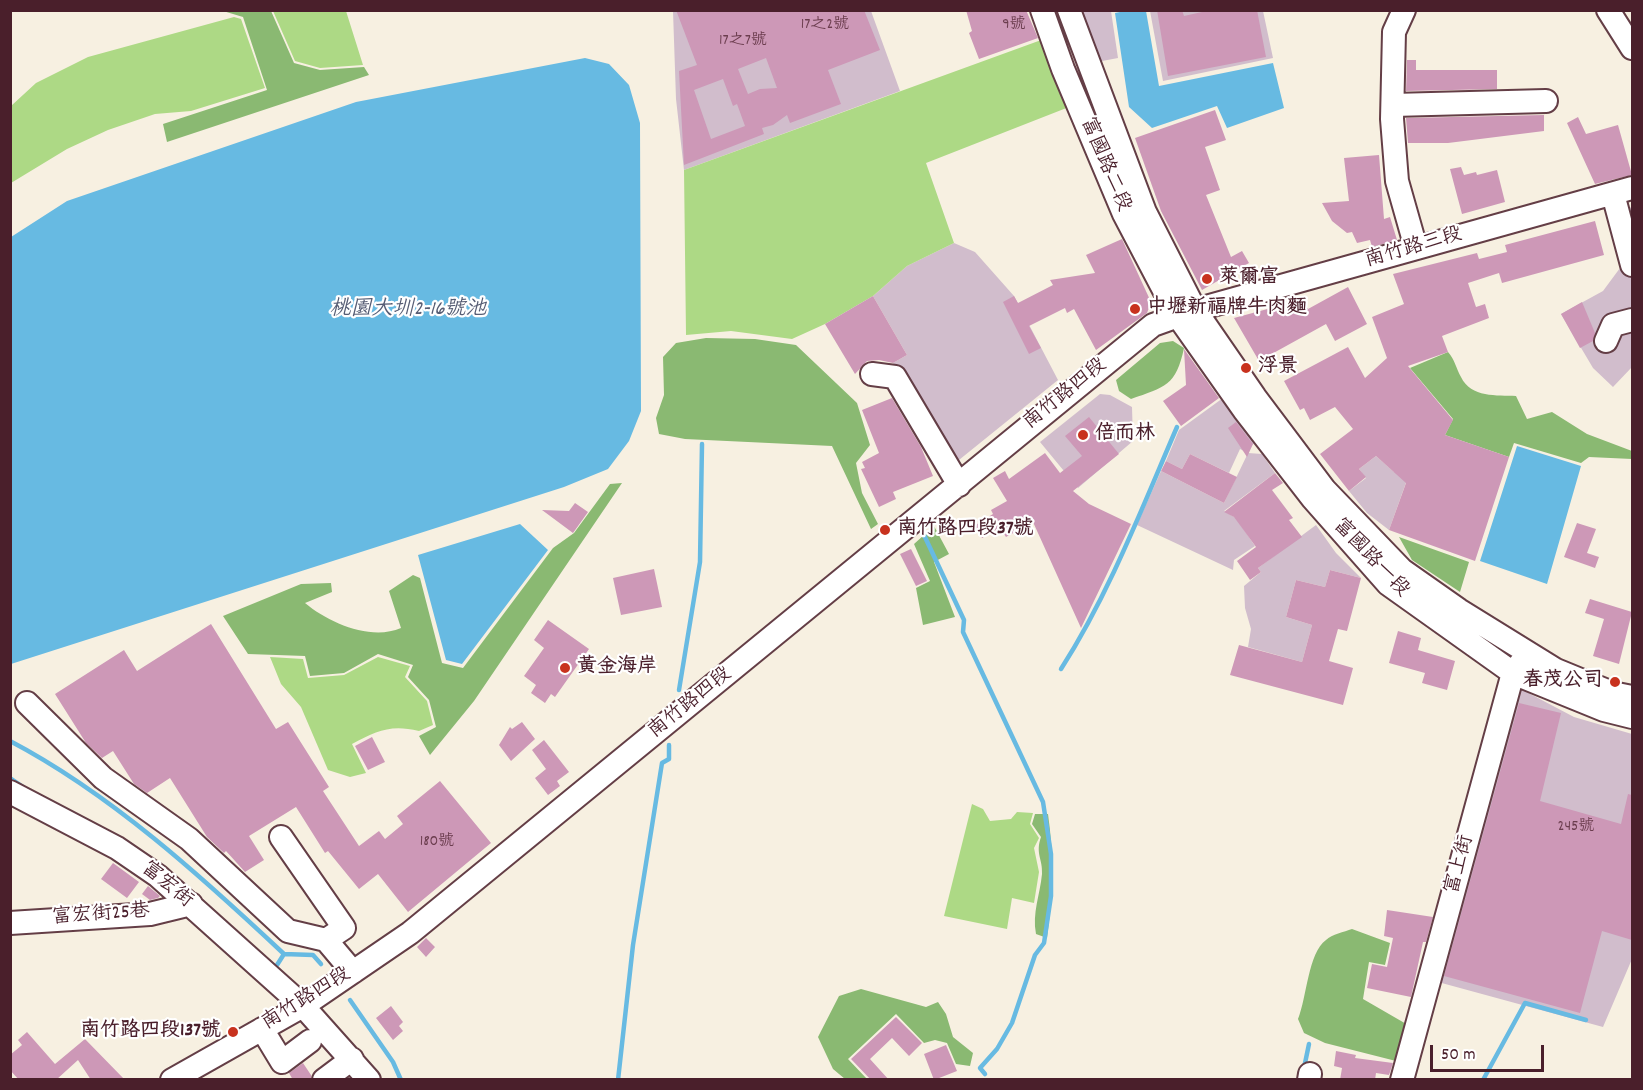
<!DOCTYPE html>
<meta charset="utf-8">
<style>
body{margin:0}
#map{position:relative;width:1643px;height:1090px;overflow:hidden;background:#f7f0e1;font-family:Dekko,sans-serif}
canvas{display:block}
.frame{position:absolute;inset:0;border:12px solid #4a1f2b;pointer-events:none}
.scale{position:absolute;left:1430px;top:1045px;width:114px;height:27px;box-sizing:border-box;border:3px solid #4a1f2b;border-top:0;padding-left:8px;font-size:18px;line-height:21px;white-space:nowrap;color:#4a1f2b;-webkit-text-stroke:4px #fff;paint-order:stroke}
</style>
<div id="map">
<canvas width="1643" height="1090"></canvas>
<div class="frame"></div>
<div class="scale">50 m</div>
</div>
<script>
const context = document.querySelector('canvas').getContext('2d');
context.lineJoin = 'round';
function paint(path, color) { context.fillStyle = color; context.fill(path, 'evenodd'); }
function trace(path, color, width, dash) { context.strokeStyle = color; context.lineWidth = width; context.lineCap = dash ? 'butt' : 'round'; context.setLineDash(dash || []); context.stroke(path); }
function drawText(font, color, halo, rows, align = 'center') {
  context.font = font + ' Dekko,"LXGW WenKai TC",sans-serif'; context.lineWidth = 4.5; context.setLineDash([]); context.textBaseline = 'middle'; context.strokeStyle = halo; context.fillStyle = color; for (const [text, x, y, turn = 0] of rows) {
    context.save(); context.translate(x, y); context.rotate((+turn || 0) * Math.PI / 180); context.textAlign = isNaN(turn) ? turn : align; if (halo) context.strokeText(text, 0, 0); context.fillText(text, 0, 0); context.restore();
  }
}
paint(new Path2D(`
 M673,11H871L900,91L684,170L676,99Z
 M1077,11H1111L1118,58L1097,62Z
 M1150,11H1263L1273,58L1163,81Z
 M1632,207V367L1613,387L1593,368L1561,314L1603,291L1620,268L1606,215Z
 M954,243L975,252L1014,296L1058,380L954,464L893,363L907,355L873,296L907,266Z
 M1100,394L1110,395L1132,407L1133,441L1078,488L1040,442Z
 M1223,398L1256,442L1244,451L1240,449L1229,473L1190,454L1182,469L1166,461L1179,430Z
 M1248,453L1262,454L1275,473L1224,511L1236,518L1255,546L1234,560L1233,570L1137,525L1161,471L1224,503Z
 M1376,456L1394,472L1405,460L1413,463L1389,530L1367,513L1349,491L1366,478L1359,469Z
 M1316,525L1336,553L1361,578L1330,570L1325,587L1296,580L1286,617L1312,625L1302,662L1248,647L1251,629L1245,608L1244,586L1261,572L1258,568Z
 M1517,687L1574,717L1632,734V959L1603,1027L1438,982Z`), '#d1bdcc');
paint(new Path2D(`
 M273,11H346L363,65L320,68L295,61Z
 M234,17L241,19L265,88L191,111L155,114L108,130L67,149L11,183V106L36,83L88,57Z
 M1044,39L1069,107L926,163L954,243L907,266L873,296L825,324L792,339L731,331L686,335L684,170Z
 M378,657L410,666L405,677L427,701L433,725L419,731C390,724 377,731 352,744L366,773L350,777L328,770L301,707L281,684L270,657L303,659L308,678L344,675Z
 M972,804L983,809L990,821L1011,819L1017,812L1033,813L1030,824L1039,838L1034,848L1039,872L1034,903L1012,898L1007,929L944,916Z`), '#add985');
paint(new Path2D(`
 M223,11H271L294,63L320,70L364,67L369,75L167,142L163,124L267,90L243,17Z
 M706,338L755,339L796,345L857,403L870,445L856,463L862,493L878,524L871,529L832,446L685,439L659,434L656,418L664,395L663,357L676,343Z
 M1173,341L1184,348C1176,386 1165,387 1131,399L1119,391L1116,380L1160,343Z
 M1448,352C1455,360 1456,368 1461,377C1471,398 1497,395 1516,396L1527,419L1552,412L1587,434L1632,451V459L1589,457L1581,463L1514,443L1509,457L1445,435L1453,419L1410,368Z
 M622,483L474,701L430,755L419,736L436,727L429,700L408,677L413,665L378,654L344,673L310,676L305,656L248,654L223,616L301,584L331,583L332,592L305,603C329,623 371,641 401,628L389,591L413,575L420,578L442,663L463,668L553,548L574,533L610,484Z
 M934,526L949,554L934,562L955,617L923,625L916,588L930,581L914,544Z
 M1399,537L1469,562L1460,592L1412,560Z
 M1035,814H1048C1054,856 1053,895 1047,938L1036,934C1032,913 1040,895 1042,874C1043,859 1035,854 1041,837L1032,824Z
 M1352,929L1390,943L1385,965L1369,962L1363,999L1408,1025L1396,1061L1325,1043L1304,1033L1298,1019C1307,997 1308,953 1326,940C1332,934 1344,932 1352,929Z
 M861,989L926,1007L938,1002L946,1014L953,1037L973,1053L970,1066L956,1064L947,1043L935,1040L924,1043L896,1014L848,1059L867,1079H845L833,1069L818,1037L839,996Z`), '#8ab972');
paint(new Path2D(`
 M1125,11H1146L1159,86L1273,63L1284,108L1227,128L1217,106L1152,128L1129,107L1115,13Z
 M585,58L609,64L629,85L640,123L641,411L629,441L608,469L564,487L11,664V237L67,201L356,102Z
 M1517,446L1581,466L1547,584L1480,561Z
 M520,524L548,550L462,664L446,660L418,555Z`), '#67bae2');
trace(new Path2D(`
 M924,535L964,620L963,632L1043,802L1051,854V896L1044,943L1035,955L1012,1023L997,1049L980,1068L985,1074
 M1061,669C1109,594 1142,508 1177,427
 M679,690L700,562L702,444
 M10,741C111,794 202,877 284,954L313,955L321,964
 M10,778L23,787
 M277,965L284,954
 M350,1000L393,1062L401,1080
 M1304,1068L1309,1044
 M618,1080L633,945L662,763L669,759V745
 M1483,1080L1525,1003L1586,1020`), '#67bae2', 4.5);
paint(new Path2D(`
 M676,10H864L880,50L828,70L841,104L790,123L787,115L773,125L762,128L764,134L684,165L679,71L697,65ZM766,58L777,88L760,89L748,94L738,69ZM723,79L733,106L737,104L745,126L711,139L694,90Z
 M966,10H1026L1038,38L979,59L969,33L972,31Z
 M1157,10H1182L1184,16L1211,10H1257L1266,57L1168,76Z
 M1407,60H1416V70H1497V89L1406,91Z
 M1215,110L1226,140L1205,147L1220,190L1206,195L1231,257L1242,251L1249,263L1202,290L1161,211L1135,138Z
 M1544,115V131L1448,143H1408L1406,118Z
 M1578,117L1586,134L1618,125L1632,175L1595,184L1567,123Z
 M1379,155L1384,219L1390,217L1397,240L1372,247L1370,240L1357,243L1352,232L1347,233L1332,221L1322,203L1349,201L1344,158Z
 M1461,167L1464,175L1476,172L1477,175L1497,170L1505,202L1462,214L1450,169Z
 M1595,221L1604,255L1502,283L1499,273L1468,283L1476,307L1485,304L1489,318L1442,336L1448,352L1408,366L1453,420L1445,435L1509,457L1475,561L1389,530L1406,483L1376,456L1359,469L1366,477L1349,491L1320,454L1353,429L1335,407L1310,420L1304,408L1300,410L1284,381L1348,347L1365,378L1387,358L1372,317L1404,304L1393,274L1477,253L1479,259L1507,252L1505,245Z
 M1122,239L1151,302L1147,313L1096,350L1074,309L1067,313L1065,308L1029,326L1041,348L1029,354L1003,302L1014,296L1018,303L1053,285L1050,280L1095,273L1086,255Z
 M1348,287L1367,324L1335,341L1326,324L1259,361L1234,318L1301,300L1308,309Z
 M873,296L907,355L893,363L879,360L867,361L855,374L825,324Z
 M1582,302L1595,333L1593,341L1580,348L1561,314Z
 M1184,349L1219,398L1181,426L1163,401L1186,385Z
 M892,398L921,447L933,476L893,492L896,499L879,507L861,469L865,468L862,462L879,453L862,410Z
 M1089,417L1119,454L1073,491L1089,504L1131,524L1081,628L1033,522L1006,537L1000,528L982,538L974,526L993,514L991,510L1007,501L993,478L1005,471L1009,479L1045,453L1060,473L1082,456L1065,436Z
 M1236,422L1253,444L1247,457L1228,428Z
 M1190,454L1237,477L1224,503L1161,471L1166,461L1182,469Z
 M1275,473L1283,483L1272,490L1293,518L1289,520L1302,537L1258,568L1261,572L1250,580L1237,561L1256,547L1234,517L1224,512Z
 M575,503L588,512L573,533L542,510L569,511Z
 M1577,523L1596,529L1587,553L1599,557L1595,568L1564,557Z
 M911,549L927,581L916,586L900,554Z
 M654,569L662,607L621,615L613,578Z
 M1330,570L1361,578L1347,631L1338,629L1329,661L1353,668L1343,705L1230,675L1239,645L1302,662L1312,625L1286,617L1296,580L1325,587Z
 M1590,599L1632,612L1619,664L1593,656L1604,619L1585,613Z
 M548,620L589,649L555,697L551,694L545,703L531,693L536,685L524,676L544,648L534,640Z
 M211,624L276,729L288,722L329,787L323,791L359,846L379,831L385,839L403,824L397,816L440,781L491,843L408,912L378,874L359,889L328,851L325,853L296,807L249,836L264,860L245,872L226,851L224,853L207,837L170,778L147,793L134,784L113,751L102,758L86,743L55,694L124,650L137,671Z
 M1398,631L1421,638L1418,650L1455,661L1447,690L1422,683L1425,673L1389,663Z
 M1519,703L1561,713L1540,801L1621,824L1628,794L1632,795V940L1602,931L1580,1013L1444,976Z
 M522,722L535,739L511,761L499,745L510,727L512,729Z
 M372,737L385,762L368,770L355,746Z
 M544,740L569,772L557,781L560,786L548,795L535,778L546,769L532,750Z
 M113,863L139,882L127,898L101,879Z
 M148,886L160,896L158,898L150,900L142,894Z
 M1387,910L1433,917L1426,942H1423L1411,997L1367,988L1372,964L1387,967L1393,938L1384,936Z
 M426,938L435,947L426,957L417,947Z
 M391,1006L403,1022L399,1026L403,1031L393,1040L376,1018Z
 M896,1017L922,1043L909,1056L892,1038L870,1059L889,1080H871L851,1059Z
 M27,1032L55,1064L85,1039L125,1080H91L78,1060L56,1080H19L10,1070V1055L22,1045L18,1040Z
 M946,1045L957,1071L934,1080L924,1054Z
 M1336,1051L1356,1055L1355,1058L1393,1063L1389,1075L1376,1073L1375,1080H1340L1342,1068L1334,1066Z
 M303,1063L311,1075V1080H293L289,1073Z`), '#cd98b7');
const minor = new Path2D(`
 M1042,10L1063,69L1124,214L1177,315L1244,410L1313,499L1388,584L1513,673L1604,710L1632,717
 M1069,10L1145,212L1195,310L1255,397L1325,490L1402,570L1459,610L1556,670L1612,693L1632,697
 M1404,10L1394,32L1392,119L1397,181L1416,248
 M1608,10L1632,48
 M1393,105L1546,101
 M1613,194L1632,265
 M1606,341L1613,325L1632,320
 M872,374L895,377L959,485
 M27,703L103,778L189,839L288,931L326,940L353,972
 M10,792L117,848L158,876L303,1006L369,1080
 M281,837L344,928L326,940
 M10,923L150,914L191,904
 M262,1029L282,1062L310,1041
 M172,1080L303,1006L410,933L1153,325L1195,310L1632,188
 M324,1080L352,1059
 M1309,1080L1310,1074
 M1402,1080L1513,673L1522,661`);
trace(minor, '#643e46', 26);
trace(minor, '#fff', 22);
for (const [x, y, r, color] of [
 [1207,279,6,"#c8321e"],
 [1135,309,6,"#c8321e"],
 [1246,368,6,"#c8321e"],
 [1083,435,6,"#c8321e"],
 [885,530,6,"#c8321e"],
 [565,668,6,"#c8321e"],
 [1615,682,6,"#c8321e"],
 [233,1032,6,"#c8321e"]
]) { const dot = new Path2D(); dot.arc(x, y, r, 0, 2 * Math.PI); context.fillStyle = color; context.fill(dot); trace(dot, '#fff', 2); }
drawText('16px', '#6b3d4e', null, [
 ["17之2號",825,26],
 ["9號",1014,26],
 ["17之7號",743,42],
 ["245號",1576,828],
 ["180號",437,843]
]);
drawText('20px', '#4a1f2b', '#fff', [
 ["富國路二段",1104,165,67],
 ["南竹路三段",1414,249,-16],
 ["南竹路四段",1066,395,-39],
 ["富國路一段",1370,559,46],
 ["南竹路四段",691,704,-39],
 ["富上街",1461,865,-75],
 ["富宏街",166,886,39],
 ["富宏街25巷",101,916,-4],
 ["南竹路四段",307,1000,-32]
]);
drawText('bold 20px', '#4a1f2b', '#fff', [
 ["萊爾富",1219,279],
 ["中壢新福牌牛肉麵",1147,309],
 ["浮景",1258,368],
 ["倍而林",1095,435],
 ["南竹路四段37號",897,530],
 ["黃金海岸",577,668],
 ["春茂公司",1603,682,"right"],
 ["南竹路四段137號",221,1032,"right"]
], 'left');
drawText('italic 21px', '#565d74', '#fff', [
 ["桃園大圳2-16號池",408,311]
]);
</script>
